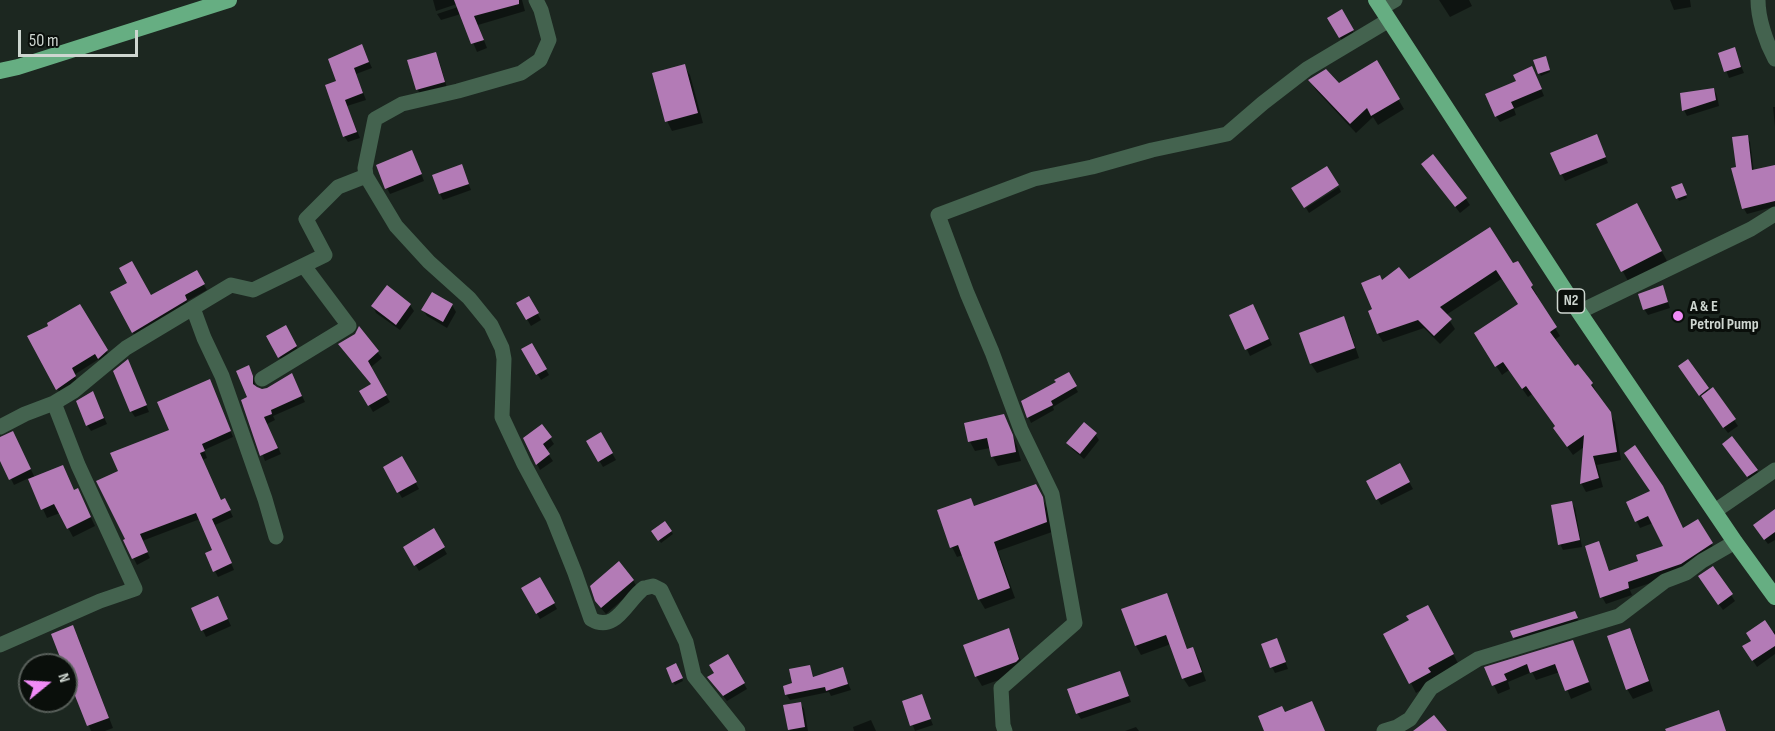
<!DOCTYPE html>
<style>
body{margin:0}
#map{position:relative;width:1775px;height:731px;overflow:hidden;background:#1c2720;font-family:"Sofia Sans Condensed",sans-serif}
canvas{display:block}
.north{position:absolute;left:18px;top:653px;width:60px;height:60px;box-sizing:border-box;background:#0a0f0b;border:2px solid #585f5a;border-radius:50%;rotate:72deg;font-size:16px;font-weight:700;line-height:24px;text-align:center;color:#ced6d0}
.north::after{content:'';display:block;margin:auto;width:21px;height:27px;background:#f08bf6;clip-path:polygon(50% 0,100% 100%,50% 72%,0 100%)}
.scale{position:absolute;left:18px;top:30px;width:120px;height:27px;box-sizing:border-box;border:3px solid #ced6d0;border-top:0;padding-left:8px;font-size:18px;line-height:21px;white-space:nowrap;color:#ced6d0;-webkit-text-stroke:4px #0a0f0b;paint-order:stroke}
</style>
<div id="map">
<canvas width="1775" height="731"></canvas>
<div class="north">N</div>
<div class="scale">50 m</div>
</div>
<script>
const context = document.querySelector('canvas').getContext('2d');
context.lineJoin = 'round';
function paint(path, color) { context.fillStyle = color; context.fill(path, 'evenodd'); }
function trace(path, color, width, dash) { context.strokeStyle = color; context.lineWidth = width; context.lineCap = dash ? 'butt' : 'round'; context.setLineDash(dash || []); context.stroke(path); }
function drawText(font, color, halo, rows, align = 'center') {
  context.font = font + ' "Sofia Sans Condensed",sans-serif'; context.lineWidth = 6; context.setLineDash([]); context.textBaseline = 'middle'; context.strokeStyle = halo; context.fillStyle = color; for (const [text, x, y, turn = 0] of rows) {
    context.save(); context.translate(x, y); context.rotate((+turn || 0) * Math.PI / 180); context.textAlign = isNaN(turn) ? turn : align; if (halo) context.strokeText(text, 0, 0); context.fillText(text, 0, 0); context.restore();
  }
}
paint(new Path2D(`
 M433,0H522L525,11L478,25L487,48L477,52L461,14L441,20L437,14L464,5L463,2L436,11Z
 M1439,0H1469L1472,6L1450,17Z
 M1670,0H1690L1691,7L1674,10Z
 M1341,11L1356,37L1344,44L1329,19Z
 M362,46L372,68L356,74L366,100L347,106L360,138L348,142L344,136L338,81Z
 M1734,49L1744,73L1729,78L1720,54Z
 M435,54L439,60L447,88L421,95L417,89Z
 M1547,61L1550,72L1541,76L1539,73Z
 M1376,62L1404,109L1378,125L1373,117L1356,133L1316,90L1310,81L1339,85Z
 M684,66L690,75L703,123L672,131L667,121Z
 M1535,74L1544,96L1514,109L1516,115L1500,122L1496,116Z
 M1714,89L1717,96L1719,106L1687,116L1684,110Z
 M1773,107H1775V127Z
 M1747,137L1750,142L1754,172L1775,166V210L1773,207L1747,214L1744,209L1733,169L1737,168Z
 M1599,142L1608,163L1565,181L1552,154Z
 M415,158L424,181L390,194L387,188Z
 M1427,170L1466,199L1470,205L1460,213Z
 M464,172L471,190L443,200L440,194Z
 M1681,184L1687,198L1679,201L1673,188Z
 M1339,187L1341,192L1309,213L1306,208Z
 M1642,214L1667,261L1628,281L1598,225Z
 M1517,263L1537,295L1535,296L1560,336L1554,340L1575,368L1592,384L1597,393L1595,394L1615,422L1621,460L1597,465L1603,487L1586,492L1581,483L1584,447L1573,455L1560,437L1556,427L1532,394L1528,397L1509,370L1502,375L1481,342L1520,305L1503,278L1446,315L1455,329L1440,344L1424,328L1383,342L1378,334L1370,312L1374,310L1382,282H1409L1513,265Z
 M196,272L207,290L187,301L189,306L136,338L112,293L151,297Z
 M1665,293L1670,308L1648,315L1644,309Z
 M432,294L452,305L456,312L447,328L427,316L423,310Z
 M529,298L541,320L531,326L518,304Z
 M410,305L414,311L400,330L376,313L373,306Z
 M79,306L110,357L102,364L99,359L74,375L78,382L61,395L29,337L50,326Z
 M1256,312L1272,345L1250,356L1231,316Z
 M1343,318L1349,328L1359,358L1317,373L1311,364L1300,334Z
 M285,327L300,353L283,363L268,337Z
 M359,329L382,358L370,368L390,402L373,412L361,391L372,385L356,335Z
 M532,345L549,375L541,380L523,350Z
 M131,367L149,412L135,417L131,411Z
 M252,373L256,389L262,390L295,381L305,402L273,416L275,420L267,424L281,454L265,461L243,401L249,398Z
 M1683,373L1707,389L1709,392L1713,389L1738,426L1728,433Z
 M1068,374L1078,392L1053,407L1054,410L1031,423L1022,402L1058,383Z
 M210,381L233,437L204,450L207,458L202,460L221,502L228,506L233,517L215,525L234,570L218,577L215,571L214,550L200,519L142,541L150,558L137,565L125,541L120,472L171,431Z
 M96,399L107,424L91,431L87,425Z
 M1004,415L1017,446L1021,461L998,466L993,457L990,448L975,451L970,442Z
 M542,426L554,444L546,451L553,461L540,470L525,439Z
 M601,434L616,460L603,467L588,442Z
 M1095,434L1099,440L1084,459L1072,449L1068,443Z
 M0,438L16,439L35,478L74,491L82,499L95,526L73,537L60,513L47,518L29,478L14,485L0,457Z
 M1724,445L1757,471L1760,477L1752,483Z
 M402,458L419,489L402,498L385,468Z
 M1400,465L1413,489L1381,505L1368,481Z
 M1041,496L1047,508L1052,532L998,551L1015,598L985,609L979,599L963,555L957,557L952,547L971,500L975,508Z
 M1571,502L1575,508L1582,547L1563,550L1560,544Z
 M1628,503L1683,530L1697,521L1716,551L1685,571L1630,590L1632,595L1606,604L1602,597L1598,543L1610,572L1639,562L1665,547L1653,523L1640,528Z
 M1775,511V540L1768,544L1758,531Z
 M665,523L673,534L661,543L653,531Z
 M433,530L447,554L419,571L405,548Z
 M1713,568L1735,601L1723,610L1703,583Z
 M540,579L557,609L540,619L523,589Z
 M633,580L637,587L606,614L600,607Z
 M1166,595L1171,604L1188,651L1193,649L1198,658L1206,681L1189,687L1183,678L1171,644L1141,655L1136,646L1123,610Z
 M221,604L231,626L206,637L193,609Z
 M1575,613L1580,625L1518,644L1514,638Z
 M1433,616L1459,665L1433,678L1435,682L1416,693L1411,683Z
 M72,627L78,637L113,728L105,731H91L66,665H65Z
 M1008,630L1013,640L1024,669L1021,672L982,686L976,676Z
 M1629,630L1635,640L1653,691L1633,699L1627,689Z
 M1775,631V654L1757,667L1748,653L1752,642Z
 M1277,640L1288,669L1275,673L1272,667Z
 M1572,642L1577,650L1592,690L1571,699L1560,672L1536,680L1532,672L1508,682L1510,689L1498,694L1486,668Z
 M728,656L747,689L727,701L713,683L716,674Z
 M676,665L683,681L675,685L667,669Z
 M809,666L814,678L842,669L851,690L831,696L829,692L790,700L786,694Z
 M1120,672L1131,702L1081,719L1077,713Z
 M921,696L933,725L915,731L904,702Z
 M800,703L804,709L808,731H790V730Z
 M871,720L876,731H854L853,727Z
 M1136,727L1139,731H1125Z`), '#0007');
paint(new Path2D(`
 M454,0H519V4L474,16L484,40L471,44Z
 M1342,9L1354,30L1339,38L1327,18Z
 M362,44L369,62L354,68L363,93L345,100L357,132L343,137L325,85L336,81L328,59Z
 M1735,47L1741,67L1724,72L1718,53Z
 M436,52L445,82L416,90L407,60Z
 M1546,56L1550,70L1538,74L1533,60Z
 M1377,60L1400,99L1371,116L1367,108L1350,124L1308,80L1326,69L1339,83Z
 M685,64L698,113L665,122L652,73Z
 M1532,66L1542,89L1511,102L1514,108L1495,117L1485,94L1516,81L1513,75Z
 M1714,88L1716,100L1682,111L1680,93Z
 M1597,134L1606,157L1560,175L1550,153Z
 M1748,135L1752,170L1775,165V201L1742,209L1731,168L1736,167L1732,137Z
 M412,150L422,174L385,189L376,165Z
 M1433,154L1467,198L1455,207L1421,164Z
 M462,164L469,184L439,194L432,175Z
 M1327,166L1339,185L1304,208L1291,188Z
 M1682,183L1687,195L1676,199L1671,187Z
 M1637,203L1662,251L1621,272L1596,224Z
 M1490,227L1513,263L1518,261L1533,285L1531,287L1557,327L1550,332L1575,366L1578,364L1593,383L1591,385L1611,412L1617,452L1593,456L1599,478L1580,484L1584,435L1567,447L1553,428L1555,426L1526,386L1522,389L1503,362L1495,367L1474,333L1518,304L1496,270L1440,307L1452,319L1434,336L1418,320L1377,334L1368,311L1372,309L1361,283L1380,275L1382,280L1399,267L1409,279Z
 M132,261L151,295L197,270L205,284L185,295L187,300L132,333L110,292L127,283L119,268Z
 M387,285L411,304L396,325L371,306Z
 M1663,285L1668,302L1643,310L1638,294Z
 M432,292L453,304L443,322L421,310Z
 M529,296L539,313L526,320L516,303Z
 M80,304L108,350L98,359L95,354L72,368L76,376L56,390L27,336L48,326L47,323Z
 M1253,304L1269,339L1245,350L1229,315Z
 M1344,316L1355,348L1310,364L1299,333Z
 M286,325L297,346L278,358L266,336Z
 M359,326L379,351L368,361L387,395L368,406L359,391L371,384L338,344L355,334Z
 M532,343L547,369L536,375L521,349Z
 M128,359L147,405L130,412L113,371Z
 M1688,359L1709,388L1699,396L1678,366Z
 M249,365L253,376V384L257,387L262,389L267,388L292,373L302,396L271,410L272,414L264,417L278,448L260,456L241,400L247,397L236,371Z
 M1069,372L1077,386L1051,401L1053,405L1027,418L1021,401L1056,382L1054,380Z
 M210,379L231,431L202,444L205,451L200,453L221,500L225,498L231,510L212,519L232,563L213,572L205,553L212,550L196,513L140,534L148,552L132,559L123,540L125,539L96,481L118,471L110,453L169,430L157,402Z
 M1713,387L1736,419L1723,428L1701,396Z
 M93,391L104,418L86,426L76,401Z
 M1004,414L1013,435L1016,452L991,457L987,438L968,442L964,423Z
 M1084,422L1097,433L1080,454L1066,443Z
 M542,424L552,437L543,444L550,454L536,465L523,438Z
 M13,431L31,469L9,480L0,461V437Z
 M601,432L613,453L598,462L586,441Z
 M1732,436L1758,470L1747,477L1722,444Z
 M1635,445L1663,486L1683,528L1698,519L1713,543L1681,564L1628,582L1629,588L1600,598L1585,546L1599,541L1609,571L1638,561L1636,555L1663,546L1648,516L1635,522L1626,502L1650,491L1624,453Z
 M402,456L417,482L397,493L383,467Z
 M1400,463L1410,482L1376,500L1366,481Z
 M63,465L74,490L78,488L91,517L67,529L54,504L41,510L28,479Z
 M1036,484L1043,497L1047,522L994,542L1010,588L978,600L958,545L950,548L937,510L971,498L974,506Z
 M1572,501L1580,540L1558,545L1551,505Z
 M1775,509V532L1764,540L1753,525Z
 M665,521L672,531L658,541L651,531Z
 M434,528L445,547L414,566L403,547Z
 M619,561L634,580L601,608L595,601L590,586Z
 M1713,566L1733,594L1718,605L1698,576Z
 M540,577L555,603L536,614L521,588Z
 M1167,593L1187,649L1193,647L1202,672L1182,679L1166,635L1135,646L1121,609Z
 M218,596L228,619L201,631L191,608Z
 M1428,605L1454,654L1428,668L1431,672L1409,684L1383,634L1409,620L1406,616Z
 M1575,611L1578,618L1513,638L1510,631Z
 M1765,620L1775,635V646L1752,661L1742,646L1751,641L1746,633Z
 M73,625L109,718L87,726L66,673V665H63L51,634Z
 M1009,628L1019,659L1016,662L975,677L963,645Z
 M1630,628L1649,681L1626,690L1607,636Z
 M1277,638L1286,662L1270,668L1261,644Z
 M1573,640L1589,682L1565,691L1555,664L1530,673L1527,664L1504,674L1507,680L1492,686L1484,667Z
 M728,654L745,683L723,696L707,677L714,673L709,665Z
 M676,663L683,678L672,683L666,668Z
 M810,665L813,677L843,667L848,684L826,691L825,687L785,695L783,686L792,683L789,669Z
 M1120,671L1129,696L1076,714L1067,689Z
 M922,694L931,719L910,726L902,701Z
 M1312,701L1325,731H1264L1258,716L1282,706L1285,712Z
 M801,702L805,727L788,730L783,705Z
 M1719,710L1726,731H1666L1665,729Z
 M1434,715L1447,731H1413Z`), '#b37bb6');
trace(new Path2D(`
 M1758,0C1758,19 1766,42 1775,59
 M1381,8L1395,0
 M366,176L396,226L429,262L469,298L491,325L502,348L504,359L502,417L524,464L553,518L575,573L591,619C616,634 627,600 644,588C645,588 653,586 653,586L661,590L686,642L694,676L738,731
 M193,308L204,338L222,376L265,499L276,537
 M1579,312L1751,229L1775,214
 M262,379L349,326L304,266
 M0,427L25,414L54,403L74,391L126,348L231,285L253,290L325,255L306,219L338,187L366,176L365,168L375,119L402,104L458,91L521,73L540,60L549,40L541,10L536,0
 M1715,511L1775,470
 M0,645L100,601L135,589L78,465L54,403
 M1005,731L1003,725L1001,688L1075,623L1052,494L1021,430L992,352L967,293L938,215L1034,179L1092,167L1152,150L1227,134L1263,103L1307,69L1389,20
 M1384,731L1397,727L1410,719L1431,688L1478,659L1619,616L1665,581L1686,573L1702,561L1735,542`), '#44634f', 15);
trace(new Path2D(`
 M1376,0L1579,312L1735,542L1775,597
 M0,71L18,67L229,0`), '#66ae82', 16);
for (const [x, y, r, color] of [
 [1678,316,6,"#f08bf6"]
]) { const dot = new Path2D(); dot.arc(x, y, r, 0, 2 * Math.PI); context.fillStyle = color; context.fill(dot); trace(dot, '#0a0f0b', 2); }
for (const [x, y, w] of [
 [1571,301,27]
]) { const box = new Path2D(); box.roundRect(x - w / 2, y - 12, w, 24, 4.5); context.fillStyle = '#0a0f0b'; context.fill(box); trace(box, '#ced6d0', 1.5); }
drawText('bold 15px', '#ced6d0', null, [
 ["N2",1571,301]
]);
drawText('bold 16px', '#ced6d0', '#0a0f0b', [
 ["A & E",1690,307],
 ["Petrol Pump",1690,325]
], 'left');
</script>
